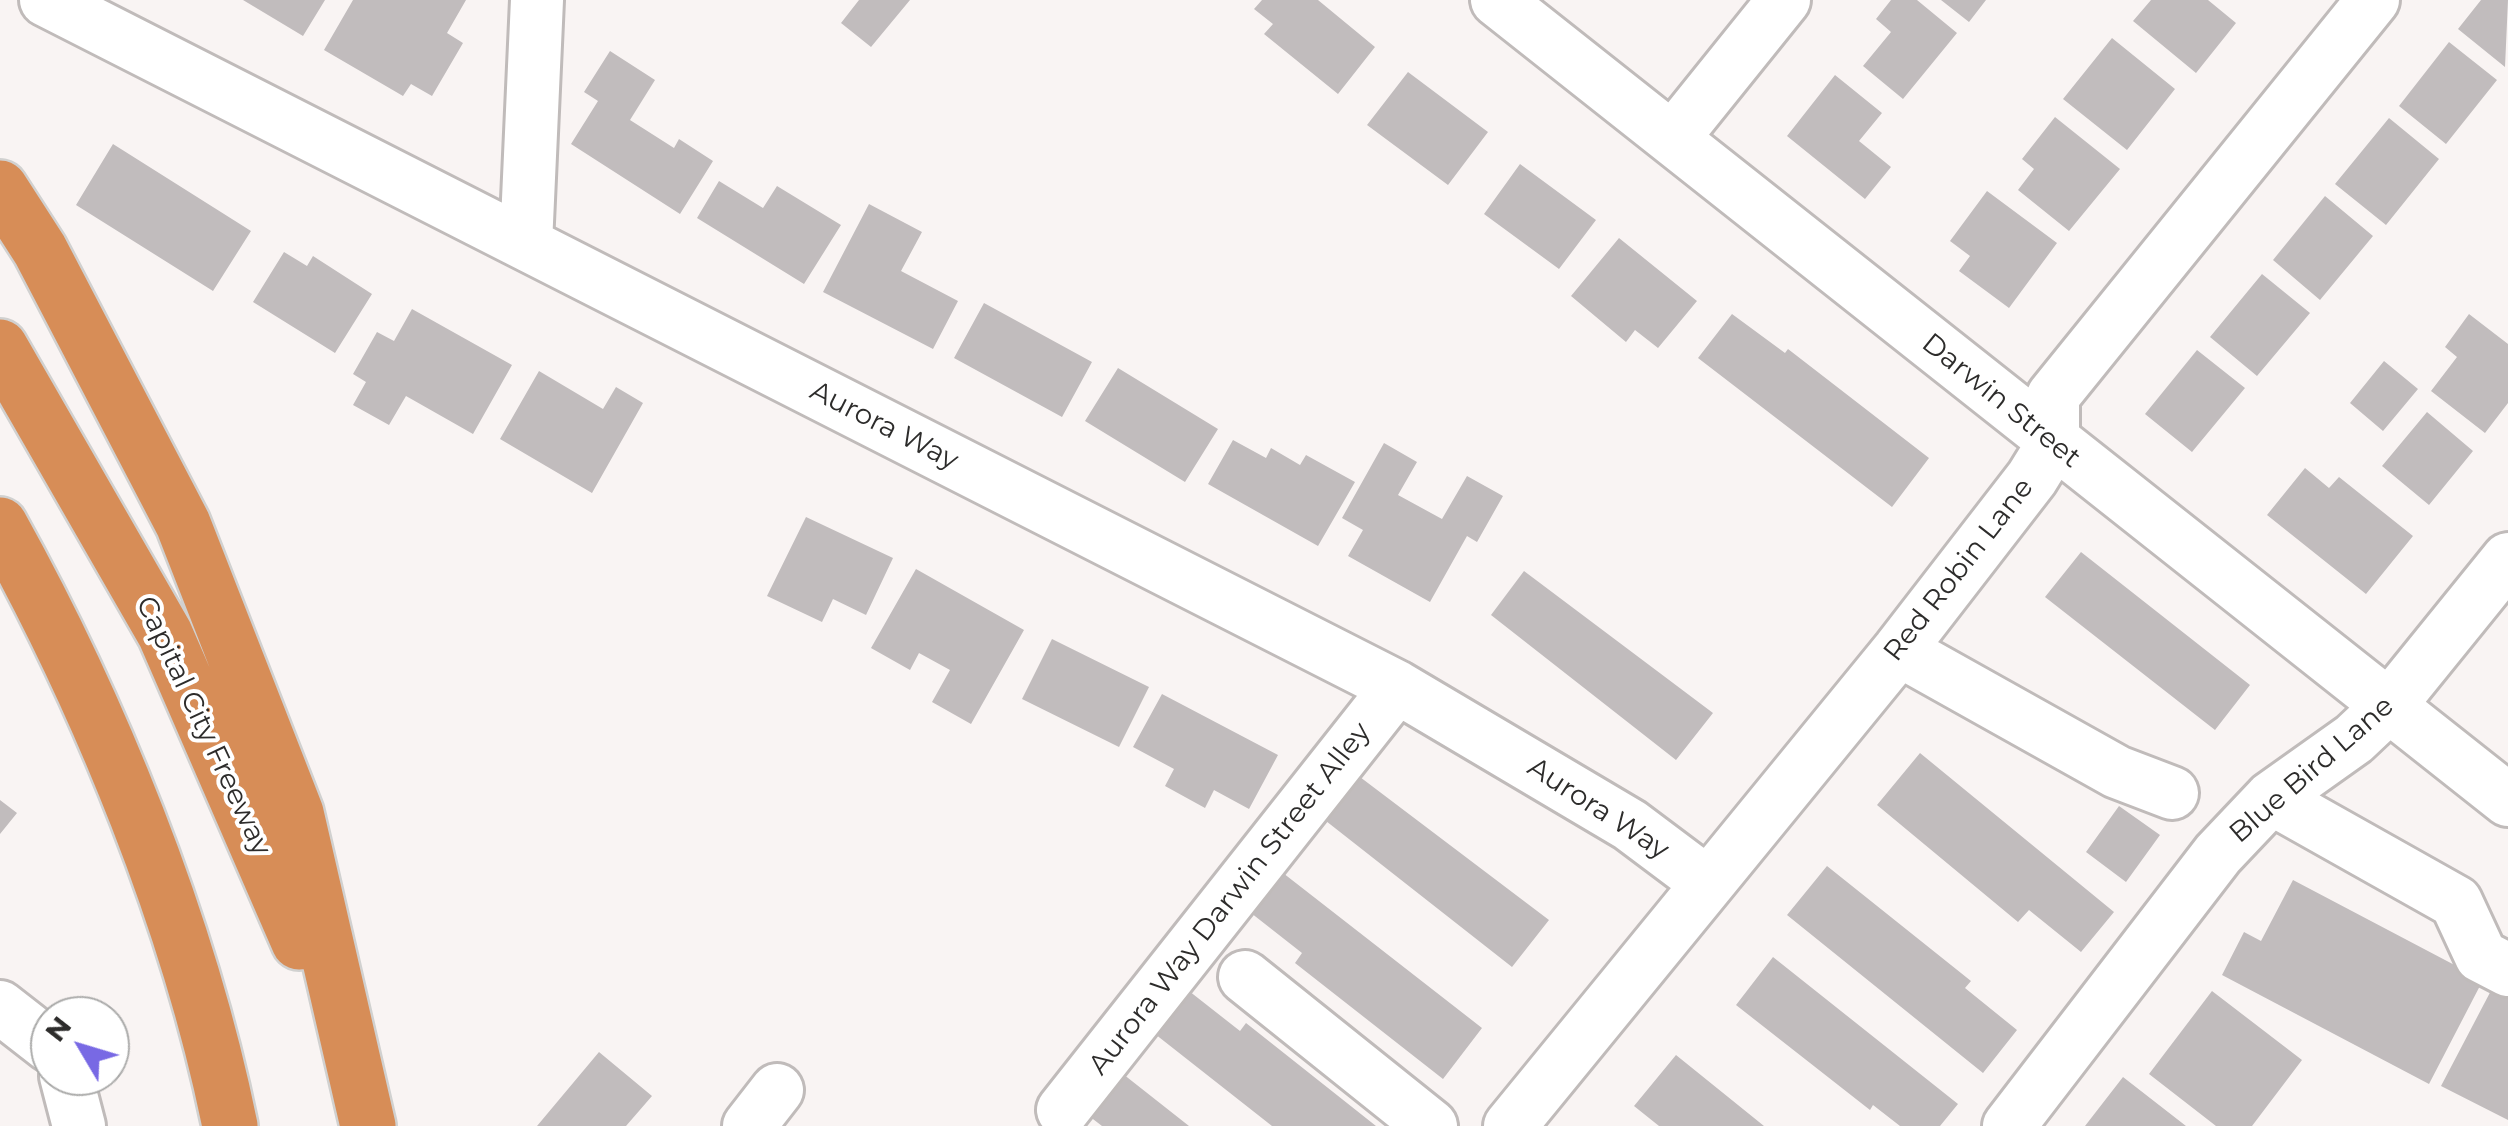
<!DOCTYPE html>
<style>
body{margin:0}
#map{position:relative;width:2508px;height:1126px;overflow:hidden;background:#f9f4f3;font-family:Montserrat,sans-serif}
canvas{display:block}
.north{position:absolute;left:30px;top:996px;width:100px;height:100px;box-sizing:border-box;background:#fff;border:2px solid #ababaa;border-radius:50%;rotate:308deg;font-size:28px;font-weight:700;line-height:40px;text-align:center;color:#2d2c2b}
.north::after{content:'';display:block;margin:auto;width:35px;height:45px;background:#7869e4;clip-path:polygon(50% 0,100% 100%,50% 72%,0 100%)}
</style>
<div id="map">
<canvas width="2508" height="1126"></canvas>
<div class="north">N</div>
</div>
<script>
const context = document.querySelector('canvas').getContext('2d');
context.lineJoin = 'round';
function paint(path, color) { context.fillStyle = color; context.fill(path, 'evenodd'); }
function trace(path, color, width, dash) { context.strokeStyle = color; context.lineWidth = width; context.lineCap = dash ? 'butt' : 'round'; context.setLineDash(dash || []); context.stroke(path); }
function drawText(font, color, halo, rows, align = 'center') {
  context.font = font + ' Montserrat,sans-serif'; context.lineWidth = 8; context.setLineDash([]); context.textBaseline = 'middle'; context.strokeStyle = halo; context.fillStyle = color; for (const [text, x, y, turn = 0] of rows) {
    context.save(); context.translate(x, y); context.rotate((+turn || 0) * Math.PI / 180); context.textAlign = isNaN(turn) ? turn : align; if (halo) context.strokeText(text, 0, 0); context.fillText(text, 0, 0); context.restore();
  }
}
paint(new Path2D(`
 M243,0H325L303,36Z
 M353,0H466L447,33L463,43L432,96L411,84L403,96L324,50Z
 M859,0H910L871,47L841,23Z
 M1262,0H1318L1375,47L1338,94L1264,34L1273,24L1254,9Z
 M1891,0H1917L1957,33L1903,99L1863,66L1891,32L1876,19Z
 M1941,0H1986L1969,22Z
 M2151,0H2208L2236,23L2196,73L2133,21Z
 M2481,0H2508L2505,67L2458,29Z
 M2112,38L2175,89L2127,150L2063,99Z
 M2449,42L2497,80L2446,144L2399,106Z
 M610,51L655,80L630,120L674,148L679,139L713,161L680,214L571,144L598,101L584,92Z
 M1408,72L1488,132L1448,185L1367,125Z
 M1835,75L1882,113L1859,141L1891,167L1865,199L1787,136Z
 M2055,117L2120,169L2069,231L2018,190L2034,169L2022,159Z
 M2389,118L2439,159L2386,225L2335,184Z
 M113,144L251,231L213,291L76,205Z
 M1520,164L1596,220L1559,269L1484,214Z
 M719,181L763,208L777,186L841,225L804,284L697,218Z
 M1987,191L2057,243L2009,308L1959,271L1970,256L1950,241Z
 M2325,196L2373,236L2320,300L2273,260Z
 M869,204L922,232L901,271L958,301L933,349L823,292Z
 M1619,238L1697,301L1658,348L1635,330L1626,342L1571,296Z
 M284,252L307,266L313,256L372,294L335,353L253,302Z
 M2262,274L2310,313L2257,376L2210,337Z
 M984,303L1092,362L1062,417L954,358Z
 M412,309L512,365L473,434L406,396L389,425L353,405L366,382L353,374L377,332L394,341Z
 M1732,314L1785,353L1788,349L1929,458L1892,507L1698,358Z
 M2469,314L2508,344V403L2485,433L2431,391L2457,357L2445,347Z
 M2197,350L2245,388L2192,452L2145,414Z
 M2384,361L2418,389L2383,431L2350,403Z
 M1118,368L1218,429L1185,482L1085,421Z
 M539,371L603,409L616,387L643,403L592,493L500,439Z
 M2427,412L2473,451L2429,505L2382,466Z
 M1233,440L1266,458L1271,448L1300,465L1306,455L1355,482L1318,546L1208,484Z
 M1384,443L1417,462L1398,495L1442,519L1467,476L1503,496L1477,542L1467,536L1430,602L1348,556L1363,530L1342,518Z
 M2305,468L2329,488L2339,477L2413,536L2366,594L2267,515Z
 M806,517L893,558L866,615L833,599L822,622L767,596Z
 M2081,552L2250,685L2215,730L2045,597Z
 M916,569L1024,630L971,724L932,702L950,670L919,653L910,670L871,648Z
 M1524,571L1713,713L1676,760L1491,615Z
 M1052,639L1149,687L1119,747L1022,699Z
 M1162,694L1278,755L1249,809L1214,790L1205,808L1165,786L1174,769L1133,747Z
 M1920,753L2114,912L2081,952L2029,910L2018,922L1877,805Z
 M1360,777L1549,920L1512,967L1326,821Z
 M0,800L17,813L0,834Z
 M2119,806L2160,835L2126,882L2086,852Z
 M1827,866L1971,981L1965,988L2017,1030L1983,1073L1787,915Z
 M1283,873L1482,1028L1443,1079L1295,963L1302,953L1251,913Z
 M2293,880L2483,980L2429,1084L2222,975L2244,932L2261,941Z
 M1773,957L1958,1104L1940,1126H1900L1873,1105L1870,1110L1736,1005Z
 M2495,983L2508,990V1120L2441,1086Z
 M1189,991L1240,1031L1246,1023L1376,1126H1272L1155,1034Z
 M2212,991L2302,1060L2252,1126H2216L2149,1074Z
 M599,1052L652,1096L626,1126H537Z
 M1676,1055L1764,1126H1659L1634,1106Z
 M1123,1074L1189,1126H1102L1089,1116Z
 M2123,1077L2186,1126H2085Z`), '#c1bcbd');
const minor = new Path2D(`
 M46,0L1397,687L1630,825L1706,882
 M1497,0L2508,800
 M1673,138L1784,0
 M526,244L537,0
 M1899,650L2117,772L2172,793
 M2271,798L2456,902L2481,956L2508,970
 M1245,977L1431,1126
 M0,1007L50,1046
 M66,1076L79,1126
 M1063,1110L1397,687
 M749,1126L777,1090
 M1510,1126L1899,650L2032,478L2053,444V396L2373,0
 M2009,1126L2218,854L2271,798L2354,739L2389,706L2508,559`);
const highway = new Path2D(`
 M0,188L40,250L183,524L296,813L368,1126
 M0,347L165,634L299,942
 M0,525C100,705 189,923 230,1126`);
trace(minor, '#c0bbba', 58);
trace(highway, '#d1d1d0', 60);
trace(minor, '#fff', 52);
trace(highway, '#d78d57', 55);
drawText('28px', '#2d2c2b', '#fff', [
 ["Darwin Street",2001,401,39],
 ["Aurora Way",884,426,27],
 ["Red Robin Lane",1959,570,-52],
 ["Capital City Freeway",203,726,65],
 ["Blue Bird Lane",2312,770,-41],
 ["Aurora Way",1598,809,33],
 ["Aurora Way Darwin Street Alley",1230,899,-52]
]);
</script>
